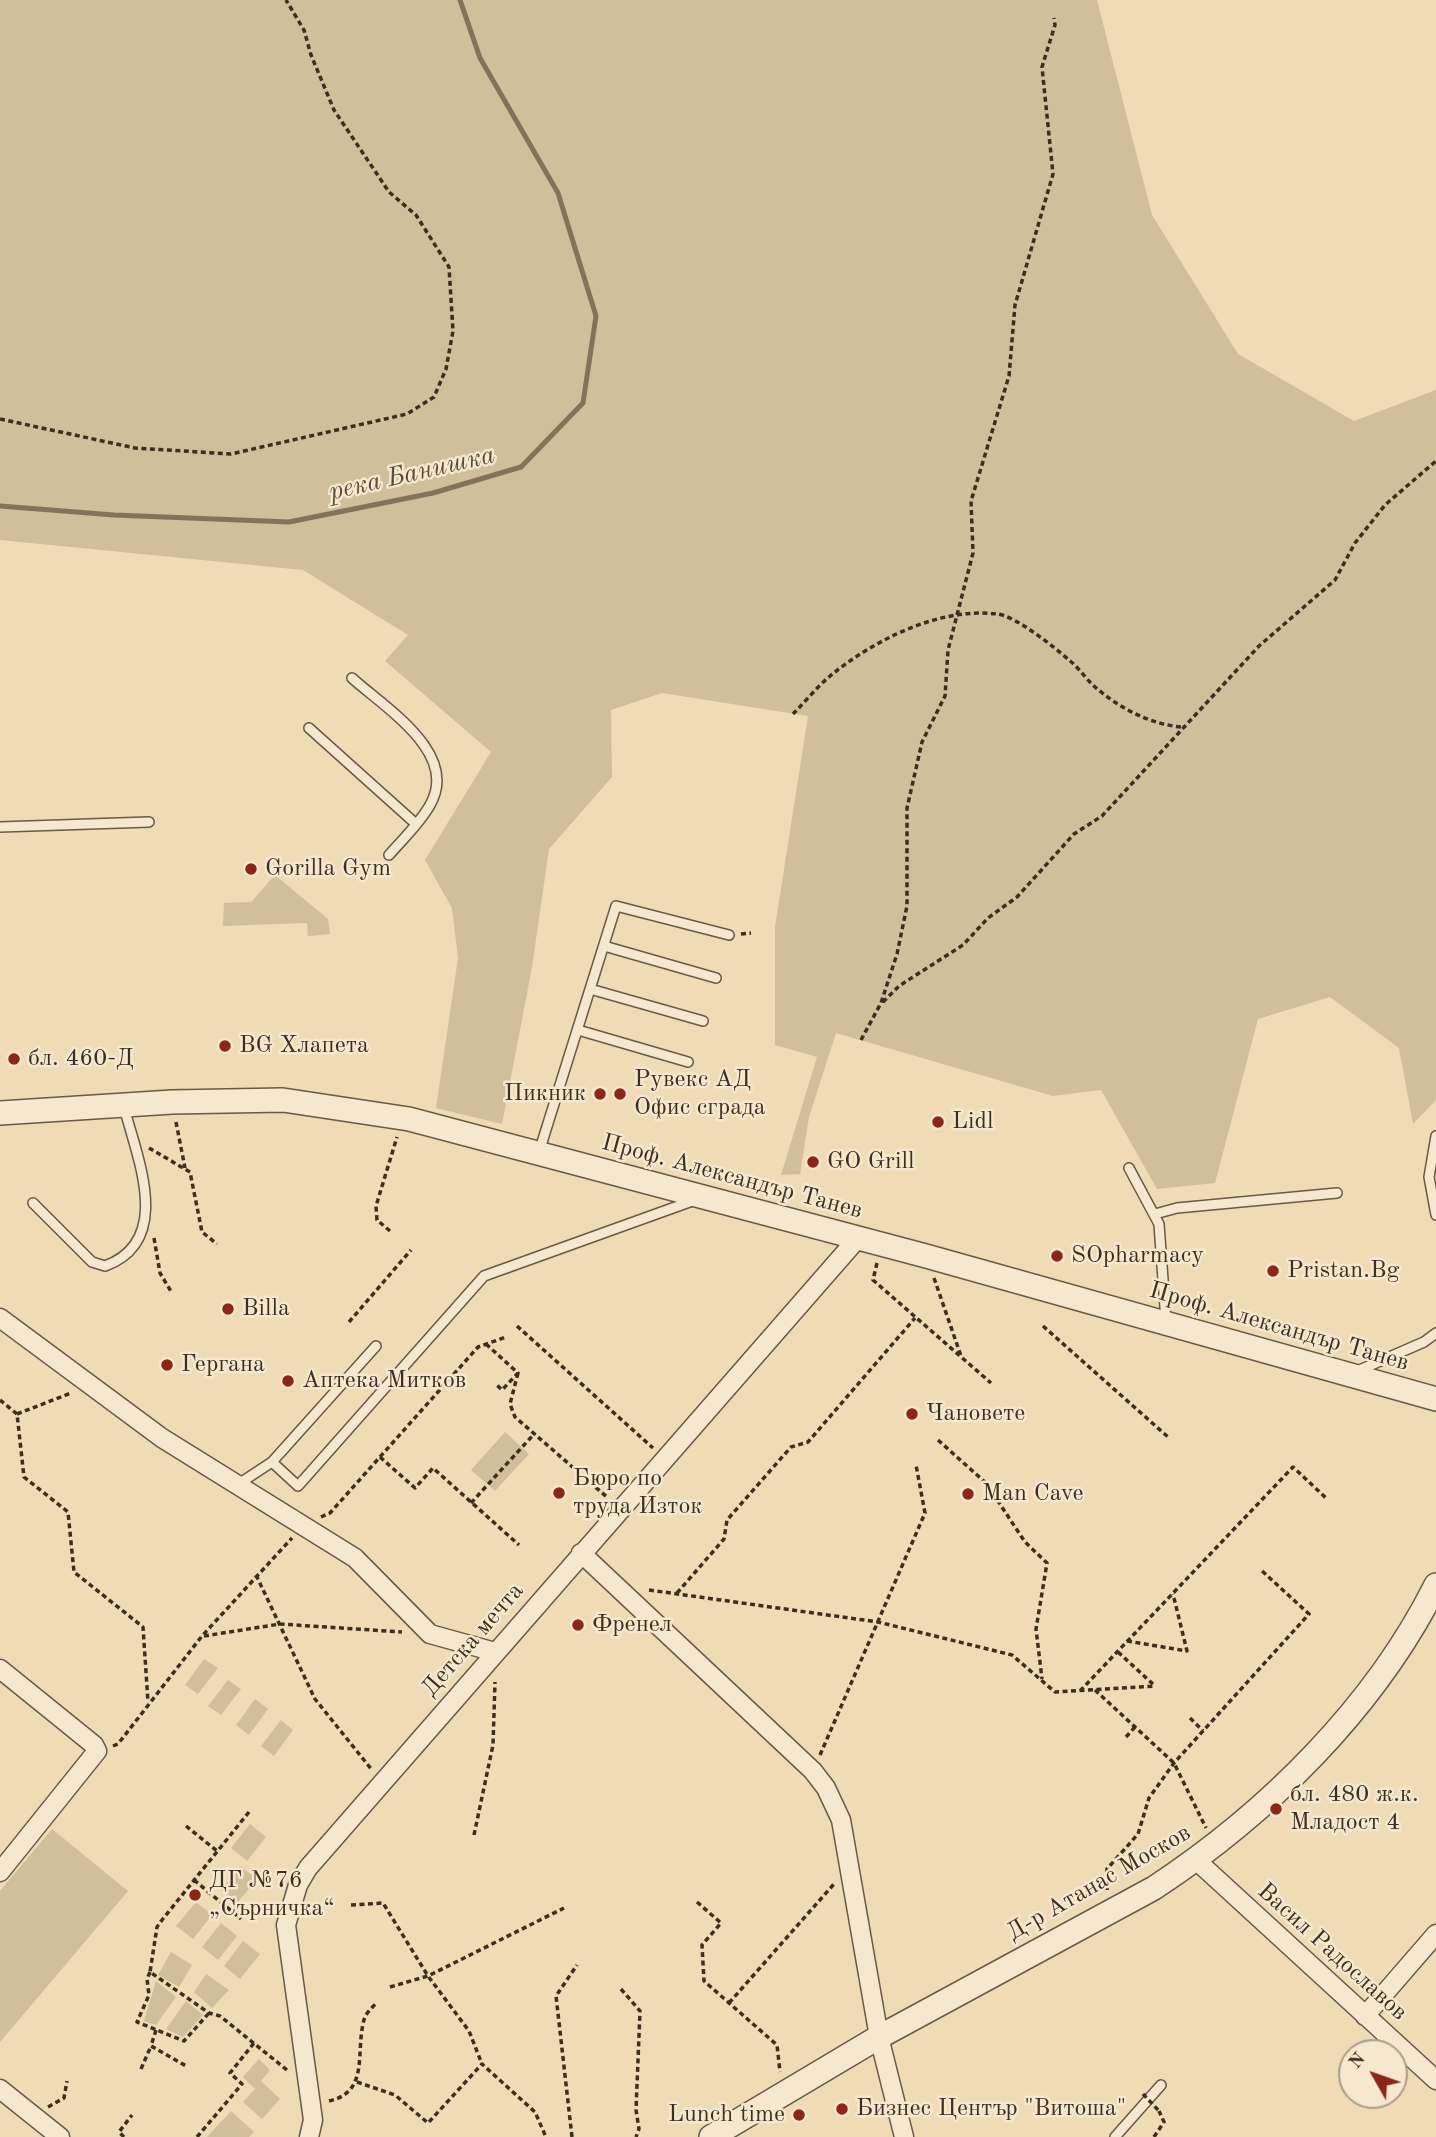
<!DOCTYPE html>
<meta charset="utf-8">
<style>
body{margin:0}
#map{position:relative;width:1436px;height:2137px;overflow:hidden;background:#efdbb5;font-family:"Old Standard TT",serif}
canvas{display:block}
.north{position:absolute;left:1338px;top:2039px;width:70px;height:70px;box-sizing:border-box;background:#f5e8cf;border:2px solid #ab9e88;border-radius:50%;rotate:310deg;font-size:19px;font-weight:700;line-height:28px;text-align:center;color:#3c2f1e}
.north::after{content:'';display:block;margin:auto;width:24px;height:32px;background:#8f2418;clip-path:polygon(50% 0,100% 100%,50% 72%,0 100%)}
</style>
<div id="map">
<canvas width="1436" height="2137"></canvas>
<div class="north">N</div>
</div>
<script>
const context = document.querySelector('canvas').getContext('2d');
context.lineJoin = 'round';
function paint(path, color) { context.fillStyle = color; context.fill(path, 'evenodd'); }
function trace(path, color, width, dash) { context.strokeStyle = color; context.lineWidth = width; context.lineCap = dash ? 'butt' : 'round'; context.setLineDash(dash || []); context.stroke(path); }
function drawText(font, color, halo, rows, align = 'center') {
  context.font = font + ' "Old Standard TT",serif'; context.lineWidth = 5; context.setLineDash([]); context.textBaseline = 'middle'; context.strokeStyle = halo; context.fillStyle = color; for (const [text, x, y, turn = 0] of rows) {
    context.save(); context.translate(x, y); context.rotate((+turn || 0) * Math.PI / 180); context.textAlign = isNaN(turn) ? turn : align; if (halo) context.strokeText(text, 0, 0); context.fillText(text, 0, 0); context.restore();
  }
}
paint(new Path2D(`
 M0,0H1097L1152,215L1238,354L1354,421L1436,390V1100L1413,1124L1399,1048L1330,997L1258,1019L1215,1183L1157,1189L1101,1090L1053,1096L836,1033L809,1117L800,1174L781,1175L817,1057L775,1045V927L808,716L662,693L611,710L612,777L549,849L532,967L502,1124L436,1108L458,958L452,908L425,860L491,752L385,661L408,635L303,570L0,540Z
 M275,875L328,919L330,934L308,936L307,923L223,926L224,903L251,902Z
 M505,1432L529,1454L495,1491L471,1470Z
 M204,1659L218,1668L198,1694L185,1685Z
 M228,1680L241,1689L221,1715L208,1706Z
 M255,1699L268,1709L249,1735L236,1725Z
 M281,1720L293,1730L274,1756L261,1746Z
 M250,1824L266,1837L247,1861L231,1848Z
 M52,1829L128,1891L0,2042V1891Z
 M240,1866L257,1879L237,1903L221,1890Z
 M196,1902L212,1915L193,1939L176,1926Z
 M221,1923L237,1936L218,1960L202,1947Z
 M243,1941L260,1954L240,1979L224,1966Z
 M171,1952L192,1965L179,1987L158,1975Z
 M206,1974L229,1990L212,2008L194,1992Z
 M156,1981L176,1997L156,2025L144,2021Z
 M186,2001L203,2015L183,2037L166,2029Z
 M259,2059L270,2070L261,2081L280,2099L262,2119L243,2102L255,2089L243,2077Z
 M231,2111L254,2132L249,2137H207Z`), '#d1be9b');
trace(new Path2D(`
 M0,506L114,515L289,522L433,493L521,467L583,403L596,316L558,193L480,58L460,0`), '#83735a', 5);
const service = new Path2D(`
 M352,678C385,708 460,753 430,805C420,823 403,839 389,855
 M309,728L416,824
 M0,827L149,822
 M604,946L716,978
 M590,989L703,1021
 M578,1030L688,1062
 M1436,1136L1429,1177L1436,1215
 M539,1152L616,906L729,935
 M1129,1168L1159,1224L1166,1321
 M33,1203L92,1262L105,1266C174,1241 137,1158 124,1107
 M1155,1214L1177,1208L1337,1193
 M1355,1372L1424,1342L1436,1333
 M272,1462L376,1346
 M237,1485L272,1462L298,1486L484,1276L695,1200
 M1115,2137L1161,2085`);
const minor = new Path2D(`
 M0,1318L162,1438L355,1558L430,1634L495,1652
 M581,1553L813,1771L826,1788L841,1820L879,2037L904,2137
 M0,1669L94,1745L97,1751L0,1872
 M1196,1860L1436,2080
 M1365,2016L1436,1934
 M0,2089L60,2137
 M309,2137L313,2120L286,1925L298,1885L308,1868L858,1238`);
const tertiary = new Path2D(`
 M0,1113L172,1102L283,1100L409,1119L926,1256L1436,1399
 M711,2137L879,2037L1154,1888C1268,1813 1375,1707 1436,1585`);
trace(service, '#695a44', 12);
trace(minor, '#695a44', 21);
trace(tertiary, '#695a44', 26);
trace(new Path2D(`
 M0,419L135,448L231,454L407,414L434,397L446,369L453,331L449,267L416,215L389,192L334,110L311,55L304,30L286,0
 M793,714C805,702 817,687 830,676C874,640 939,607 997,614C1016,616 1054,647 1069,660C1079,668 1086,679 1095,687C1119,708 1150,724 1181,727
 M741,934L751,933
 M883,1002L899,986L963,945L988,918L1017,897L1074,834L1102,816L1259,646L1335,580L1355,543L1385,505L1436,461
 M861,1040L881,1003L897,954L907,906V808L922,742L945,696L948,650L973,553L971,501L1009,376L1015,305L1053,174L1042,67L1055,25L1054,18
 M176,1122L185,1168
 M149,1148L190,1172L202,1232L217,1244
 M390,1231L377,1220L376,1206L397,1137
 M154,1238L160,1273L172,1293
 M877,1263L873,1280L991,1383
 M934,1278L961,1356
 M349,1322L411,1250
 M517,1326L653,1448
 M1043,1326L1168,1437
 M486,1344L518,1373L502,1390L497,1385
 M518,1373L510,1404L515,1417L608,1498
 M0,1400L17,1414L24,1477L68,1512L74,1572L143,1627L148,1702
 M17,1414L71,1393
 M938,1440L986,1483L1025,1542L1047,1563L1036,1629L1042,1679
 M380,1457L415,1488L433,1468L519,1545
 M471,1503L535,1433
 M321,1517L330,1513L478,1347L506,1337
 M256,1575L315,1699L372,1770
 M649,1590L878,1622L1012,1655L1055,1692L1155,1686
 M677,1593L724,1539L727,1520L791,1447L808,1442L915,1318
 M204,1636L280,1624L402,1632
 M1127,1641L1187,1651L1173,1594
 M1118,1652L1155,1686
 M1095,1690L1174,1763L1206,1828
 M1080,1691L1293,1467L1326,1498
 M1190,1718L1203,1731
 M1126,1737L1135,1727
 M113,1746L118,1744L202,1636L292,1538
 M820,1755L925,1513L916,1465
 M249,1812L162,1920L157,1927L150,1972L209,2013L220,2016L287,2070
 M186,1826L217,1851
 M474,1835L493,1745L495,1682
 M194,1880L241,1919
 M1107,1890V1869L1138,1834L1149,1798L1174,1763L1309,1614L1261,1570
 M697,1902L721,1923L702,1945L704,1981L777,2045L780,2072
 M351,1905L383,1903L428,1976L469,2031L482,2064
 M150,1972L147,1979L149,1995L137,2022L184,2041L209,2013
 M390,1987L428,1976L564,1908
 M621,1989L640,2011L636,2110L639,2129L636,2137
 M729,2003L834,1884
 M156,2030L151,2046L188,2067
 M141,2069L151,2046
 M357,2082L395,2095L428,2123L482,2064L535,2112L546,2137
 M329,2101C370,2092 355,2052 364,2020C365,2014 372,2008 377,2002
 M48,2107L64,2098L67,2081
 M124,2137L119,2132L132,2115
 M197,2137L242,2084L230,2073L254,2043
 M572,2137L556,1996L577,1965
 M1154,2137L1164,2122L1159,2111`), '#3c2f1e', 3.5, [5, 3.5]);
trace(service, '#f5e8cf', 9);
trace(minor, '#f5e8cf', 18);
trace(tertiary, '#f5e8cf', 23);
trace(new Path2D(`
 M1143,2094L1159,2111`), '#3c2f1e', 3.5, [5, 3.5]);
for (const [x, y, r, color] of [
 [251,869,7,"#8f2418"],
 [225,1046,7,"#8f2418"],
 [14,1059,7,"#8f2418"],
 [600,1094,7,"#8f2418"],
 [620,1094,7,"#8f2418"],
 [938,1122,7,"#8f2418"],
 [813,1162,7,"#8f2418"],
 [1057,1256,7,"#8f2418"],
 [1273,1271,7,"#8f2418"],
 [228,1309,7,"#8f2418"],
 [167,1365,7,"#8f2418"],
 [288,1381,7,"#8f2418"],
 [912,1414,7,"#8f2418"],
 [559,1493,7,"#8f2418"],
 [968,1494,7,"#8f2418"],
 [578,1625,7,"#8f2418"],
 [1276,1809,7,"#8f2418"],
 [195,1895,7,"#8f2418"],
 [842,2109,7,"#8f2418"],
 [799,2115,7,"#8f2418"]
]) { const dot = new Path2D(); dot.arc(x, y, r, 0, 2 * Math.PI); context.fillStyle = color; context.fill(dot); trace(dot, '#f5e8cf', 2.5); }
drawText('24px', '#3c2f1e', '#f5e8cf', [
 ["Gorilla Gym",265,869],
 ["BG Хлапета",239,1046],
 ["бл. 460-Д",28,1059],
 ["Рувекс АД",634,1080],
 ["Офис сграда",634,1108],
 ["Пикник",586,1094,"right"],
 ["Lidl",952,1122],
 ["GO Grill",827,1162],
 ["SOpharmacy",1071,1256],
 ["Pristan.Bg",1287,1271],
 ["Billa",242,1309],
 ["Гергана",181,1365],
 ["Аптека Митков",302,1381],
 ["Чановете",926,1414],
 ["Бюро по",573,1479],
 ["труда Изток",573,1507],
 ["Man Cave",982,1494],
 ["Френел",592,1625],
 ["бл. 480 ж.к.",1290,1795],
 ["Младост 4",1290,1823],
 ["ДГ №76",209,1881],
 ["„Сърничка“",209,1909],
 ["Бизнес Център \"Витоша\"",856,2109],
 ["Lunch time",785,2115,"right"]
], 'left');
drawText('24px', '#3c2f1e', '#f5e8cf', [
 ["Проф. Александър Танев",732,1177,15],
 ["Проф. Александър Танев",1279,1327,16],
 ["Детска мечта",473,1640,-49],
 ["Д-р Атанас Москов",1099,1883,-30],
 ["Васил Радославов",1332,1952,42]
]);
drawText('italic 26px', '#5a4c37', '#f5e8cf', [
 ["река Банишка",412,474,-13]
]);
</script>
